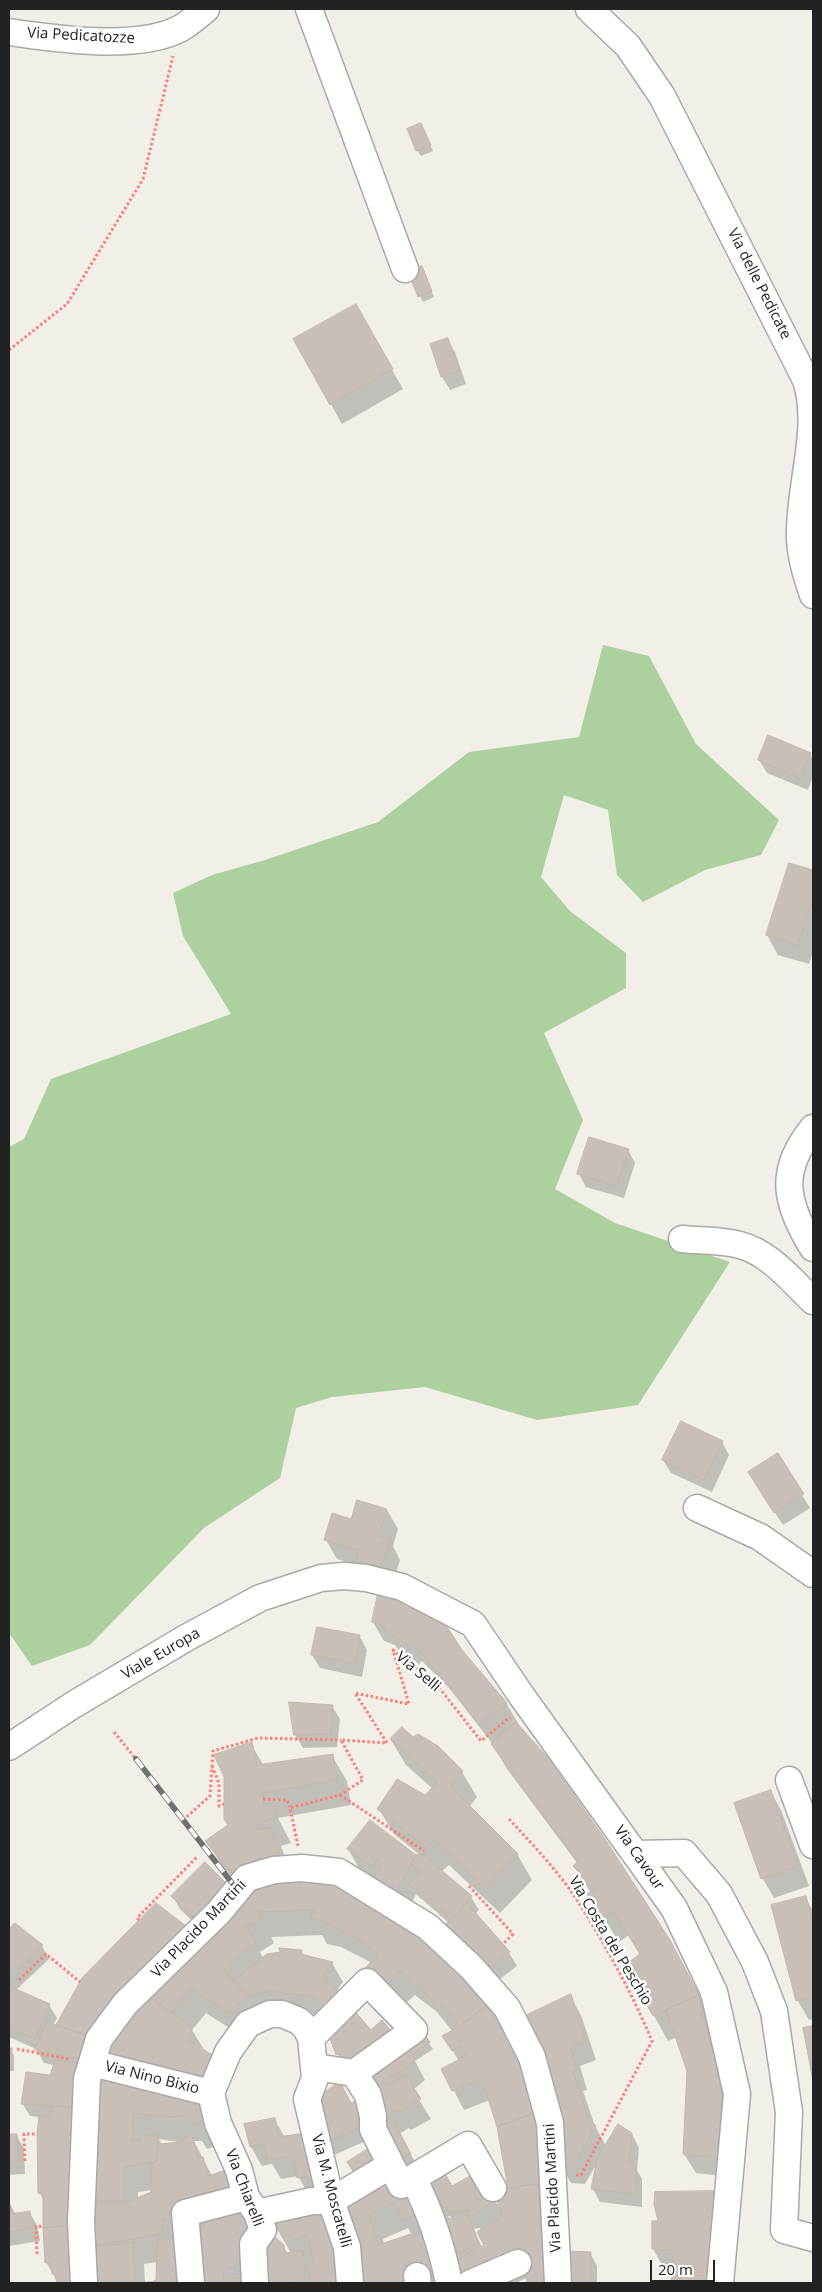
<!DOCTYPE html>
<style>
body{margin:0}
#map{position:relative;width:822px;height:2292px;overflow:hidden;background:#f2efe9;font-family:"Open Sans",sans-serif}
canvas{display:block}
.frame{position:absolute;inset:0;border:10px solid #222;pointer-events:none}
.scale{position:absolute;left:650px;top:2260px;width:65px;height:22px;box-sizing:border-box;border:2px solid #222;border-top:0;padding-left:6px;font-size:15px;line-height:18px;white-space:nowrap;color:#222;-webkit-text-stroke:4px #fff;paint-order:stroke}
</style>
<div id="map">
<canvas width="822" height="2292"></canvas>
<div class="frame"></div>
<div class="scale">20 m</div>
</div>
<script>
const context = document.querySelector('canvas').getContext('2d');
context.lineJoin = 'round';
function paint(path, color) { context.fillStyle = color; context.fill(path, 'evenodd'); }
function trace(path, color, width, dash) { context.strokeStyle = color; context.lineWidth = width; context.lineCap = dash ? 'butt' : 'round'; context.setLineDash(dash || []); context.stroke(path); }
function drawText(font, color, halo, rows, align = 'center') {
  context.font = font + ' "Open Sans",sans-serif'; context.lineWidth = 5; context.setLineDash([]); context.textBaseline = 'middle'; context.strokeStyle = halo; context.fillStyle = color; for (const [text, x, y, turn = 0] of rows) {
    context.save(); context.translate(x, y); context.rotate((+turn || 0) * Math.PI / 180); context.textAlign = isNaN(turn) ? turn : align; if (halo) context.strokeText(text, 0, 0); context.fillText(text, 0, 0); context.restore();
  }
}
paint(new Path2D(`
 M603,645L649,656L696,744L779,820L761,855L705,870L643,902L617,875L608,810L564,795L541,877L570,911L626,953V988L544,1033L583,1120L555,1189L615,1223L730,1262L638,1405L537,1420L425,1387L332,1397L296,1408L280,1478L204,1528L90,1645L32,1666L9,1633V1147L24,1139L51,1079L231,1014L183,936L173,893L212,875L265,860L378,822L469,752L579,737Z`), '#add19e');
paint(new Path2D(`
 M421,124L433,151L421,156L417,150Z
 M425,274L434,297L423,302L420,296Z
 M355,305L403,389L342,424L295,340Z
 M447,340L455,352L466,384L450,390L442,377L431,345Z
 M810,754L813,760V776L808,790L767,773L759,760Z
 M789,864L813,872V951L809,964L778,955L767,935Z
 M628,1150L635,1163L624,1198L586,1187L579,1174Z
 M722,1442L729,1455L712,1492L671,1473L663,1460Z
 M777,1455L810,1508L783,1525L757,1485Z
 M387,1510L398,1529L393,1546L400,1560L391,1589L358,1565L337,1559L326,1540Z
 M373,1622L461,1650L506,1703L518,1723L516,1724L669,1940L713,2020L729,2085L730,2177L696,2173L684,2154L689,2071L677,2037L668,2041L626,1965L641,1955L629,1935L619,1942L589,1895L591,1893L574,1866L577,1863L507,1769L492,1743L449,1688L422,1661L419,1664L398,1649L395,1645L384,1641Z
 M360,1637L367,1650L362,1677L320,1668L312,1655Z
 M332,1706L340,1719L337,1747L303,1748L295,1735Z
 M413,1739L462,1772L477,1797L469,1807L517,1854L532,1880L500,1913L449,1865L441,1872L471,1897L479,1910L475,1914L509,1953L517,1966L495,1983L449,1923L416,1894L408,1910L379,1882L359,1868L348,1849L417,1858L420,1855L394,1834L379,1809L425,1796L433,1789L406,1765L391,1740Z
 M251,1744L264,1766L332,1756L347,1781L351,1805L278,1818L291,1843L281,1846L292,1878L486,2004L455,2029L456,2031L487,2006L529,2080L556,2283H528L527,2278L515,2283H360L339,2201H429L452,2188L491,2193L499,2207L510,2189L498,2126L490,2100L464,2110L443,2070L459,2061L444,2036L453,2032L437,2012L415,1995L401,2007L372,1963L341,1947L327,1944L322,1935L271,1937L274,1943L260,1952L263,1958L301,1951L304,1956L332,1963L343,1982L337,1990L371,2032L397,2040L420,2031L429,2043L433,2049L415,2061L425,2080L413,2090L431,2119L411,2130L409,2128L399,2134L418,2167L404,2175L387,2122L370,2091L349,2073L338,2054L325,2016L282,2010L243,2037L206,2013L192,2030L203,2048L216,2146L207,2149L202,2141H194L212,2176L249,2217L283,2246L288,2254L291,2253L277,2229L322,2206L357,2283H58L46,2262L44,2201L40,2193V2117L30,2116L22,2103L51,2077L54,2065L44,2063L36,2049L9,2037V1930L15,1925L42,1946L49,1959L16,1990L49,2005L57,2018L53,2025L57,2027L83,1979L185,1927L205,1934L180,1909L173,1897L230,1889L244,1893L222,1866L207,1841L229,1826ZM159,2139L179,2142V2143L162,2145ZM152,2190V2192L138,2199V2192ZM450,2216L454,2222L447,2217ZM408,2228L412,2235L384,2244L383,2239ZM480,2228L486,2245L482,2248L474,2229ZM157,2262V2281L145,2282L144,2264Z
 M770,1791L781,1810L809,1886L774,1898L763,1879L735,1804Z
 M805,1897L813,1911V2019L809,2020L798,2001L772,1906Z
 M570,1996L581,2015L596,2060L580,2066L587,2090L583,2091L595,2126L606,2146L632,2134L639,2148L637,2170L642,2179V2207L600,2202L593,2189L597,2163L585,2184L571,2183L560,2164Z
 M9,2049L14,2055V2071H9Z
 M351,2104L377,2136L334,2155L326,2142Z
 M274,2119L285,2137L331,2193L310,2197L298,2176L281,2179L272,2164L262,2166L251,2147Z
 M16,2135L24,2148L25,2174L9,2175V2136Z
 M714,2192L725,2212L722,2283H672L674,2269L664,2268L653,2249L660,2222Z
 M9,2202L16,2215L29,2212L37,2225L40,2241L9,2246Z
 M590,2253L597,2266V2283H565Z`), '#0003');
const building = new Path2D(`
 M421,123L431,145L416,151L407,129Z
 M422,266L432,291L418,297L408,272Z
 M356,304L393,369L330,405L293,339Z
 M448,338L459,371L441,377L430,344Z
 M768,735L811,753L800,778L758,760Z
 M789,863L813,870V897L798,945L766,935Z
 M589,1137L629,1149L617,1186L577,1174Z
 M681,1421L723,1441L704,1480L662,1460Z
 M778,1453L804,1494L774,1513L748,1472Z
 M357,1500L387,1509L379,1536L390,1540L380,1571L355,1563L359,1550L324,1540L332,1513L351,1519Z
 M379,1589L442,1619L462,1650L507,1703L479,1725L451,1687L420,1651L411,1642L408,1645L385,1630L386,1627L372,1622Z
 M317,1627L360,1635L355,1664L311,1655Z
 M289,1702L333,1705L331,1734L294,1735Z
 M516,1722L548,1758L605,1839L670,1940L699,1995L653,2016L625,1965L640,1954L613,1911L603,1918L587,1894L594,1889L573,1866L578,1861L491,1744Z
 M402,1727L413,1737L418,1734L438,1746L463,1771L451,1787L518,1854L485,1889L434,1840L426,1847L377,1809L397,1779L425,1795L438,1782L390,1739Z
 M252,1742L257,1765L333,1754L337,1780L263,1793L264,1805L271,1802L277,1817L257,1824L258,1830L271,1827L278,1852L235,1877L205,1841L228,1825L224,1819V1777L214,1755Z
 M771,1790L798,1866L761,1879L734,1803Z
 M370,1820L416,1855L397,1891L374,1876L383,1863L377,1859L373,1867L347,1849Z
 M422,1854L472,1896L451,1919L409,1884L420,1871L411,1864L416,1855Z
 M205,1862L231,1888L197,1922L171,1896Z
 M316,1875L396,1919L446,1956L488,2005L460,2026L442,2004L438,2008L421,1987L400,1971L387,1983L369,1976L364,1969L379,1954L352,1935L351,1937L325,1922L311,1918L313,1910L258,1912L261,1918L246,1927L256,1942L224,1970L247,1996L228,2013L192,1989L171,2012L144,1993L249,1879Z
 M806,1896L813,1923V1997L796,2001L771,1905Z
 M156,1903L186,1926L91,2037L56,2025L82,1978Z
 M467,1903L510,1952L487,1970L442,1928Z
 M15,1923L43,1945L9,1978V1929Z
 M279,1948L302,1950L301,1954L333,1962L321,1979L343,1993L327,2008L312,1997L270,1991L247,1996L233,1981L267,1954L280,1952Z
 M9,1986L50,2004L35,2039L9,2028Z
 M144,1993L192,2028L189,2040L215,2057L208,2082L101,2053Z
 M571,1994L586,2041L570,2047L577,2070L573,2072L588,2118L596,2126L574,2165L559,2164L525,2016Z
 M699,1995L701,2011L718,2065L722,2103L719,2158L683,2154L687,2071L666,2010Z
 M488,2005L518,2059L537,2112L497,2127L482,2079L452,2091L441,2069L466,2056L460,2046L452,2051L442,2036L460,2026Z
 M352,2008L371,2030L382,2020L398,2040L353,2071L338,2054L336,2055L329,2035Z
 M47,2022L91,2037L82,2059L35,2050Z
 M813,2026V2081L803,2028Z
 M420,2029L430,2042L412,2055L404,2041Z
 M404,2041L415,2060L405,2069L385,2080L388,2085L406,2075L421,2099L398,2112L397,2109L383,2118L361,2071Z
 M9,2048H12L11,2066H9Z
 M55,2060L79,2064L73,2107L21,2104L26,2072L50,2075Z
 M93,2075L204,2095L202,2121L191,2124L190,2116L158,2117L134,2113L132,2141L141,2140V2135H158L156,2162L124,2167V2201H86Z
 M340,2082L351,2103L365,2097L370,2123L325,2143L313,2100Z
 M52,2106L73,2107L71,2134H74V2225L43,2228V2194L38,2193L37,2134L39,2115L51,2116Z
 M537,2112L540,2183L508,2188L497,2127Z
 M275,2118L279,2137L311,2132L321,2174L297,2178L293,2156L268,2160L265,2144L250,2147L244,2124Z
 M392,2118L411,2154L396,2162L377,2126Z
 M618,2124L632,2133L629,2164L635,2165L636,2194L591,2189L597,2159Z
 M9,2134H17L19,2161L9,2162Z
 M192,2136L198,2158L203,2157L208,2176L226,2170L238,2196L204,2206L169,2211L170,2220H162L163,2231L157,2235L90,2246L88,2204L125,2203L151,2192V2163L156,2162L158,2144L183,2142L185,2137Z
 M373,2146L385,2165L360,2181L347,2162Z
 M440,2164L452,2186L479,2171L495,2201L471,2216L467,2209L451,2213L447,2206L444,2208L438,2197L428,2202L416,2178Z
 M388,2170L413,2181L426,2212L402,2220L395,2202L369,2214L378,2245L411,2234L412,2237L429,2230L445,2283H358L337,2201Z
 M539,2184L540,2223L548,2283H527L523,2256L462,2282L455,2261L484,2245L477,2232L503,2216L497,2200L502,2189Z
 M715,2191L712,2214L711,2276L673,2274L672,2250L652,2249V2221H658L654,2204L655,2192Z
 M9,2200L11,2214L30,2211L33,2228L9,2232Z
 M242,2203L252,2226L251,2261L224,2270L222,2283H192L188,2235L202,2231L201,2211Z
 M322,2204L323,2217L327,2227L333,2225L345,2283H308L310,2281L307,2266L314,2263L307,2235L296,2239L276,2229L271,2217Z
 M468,2215L479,2244L447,2258L433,2221L446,2217L451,2219Z
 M74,2225L81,2283H57L55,2274H52L51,2263H45L43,2228Z
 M184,2236L188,2281L176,2283H93L90,2248L133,2242L135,2282H151L156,2280L157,2240Z
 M262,2237H275L284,2245L285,2253L303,2251L305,2281L260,2283Z
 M566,2251L591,2252L590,2283H564Z
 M673,2274L711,2276L710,2283H671Z
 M227,2278H247V2283H226Z`);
paint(building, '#c7bfb8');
trace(building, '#c4b6ab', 1);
const minor = new Path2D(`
 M309,9L405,269
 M589,9L628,46L662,96L806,380C822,429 798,488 800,539C801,559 807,577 813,595
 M9,32C56,39 139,51 181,28C190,23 198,16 206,9
 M813,1128C778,1171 785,1203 813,1248
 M682,1239C701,1241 721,1240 740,1245C770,1253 792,1281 813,1301
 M697,1508L760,1537L813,1574
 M9,1747L73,1705L186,1638L260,1598L321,1578L344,1576L366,1578L402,1587L473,1624L521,1695L674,1908L714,1992L737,2094L720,2283
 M789,1780L813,1845
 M637,1854L684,1853L719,1894L755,1962L774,2011L789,2112L784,2230L813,2238
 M311,2038L367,1982L414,2030L354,2073
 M92,2063L211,2093
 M315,2067L354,2073L368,2095L373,2116V2129L401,2185L413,2178C429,2209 442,2248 449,2283
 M413,2178L468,2145L493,2188
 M257,2213L312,2201H331L391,2165
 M417,2276L418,2283
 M84,2283L81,2222L87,2079L99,2039L125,2004L219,1912L247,1878L274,1870L302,1868L339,1872L428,1927L471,1967L507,2008L532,2057L550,2123L558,2283
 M191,2283L185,2213L246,2197
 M255,2283L253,2244L263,2230L257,2213L246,2197L239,2170L218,2123L211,2093L228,2052L248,2024L270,2014H282L299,2021L306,2028L311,2038L315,2078L307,2099L331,2201L347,2247L350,2283
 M471,2283L518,2263`);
trace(minor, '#a9a9a9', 29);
trace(new Path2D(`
 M9,350L67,304L143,179L173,56
 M114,1732L136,1759
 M212,1766L219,1783V1806L224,1804
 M340,1795L424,1851
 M263,1799L287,1800L290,1807
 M509,1819C533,1845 558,1871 577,1900C605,1944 632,1993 652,2041L581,2175H575
 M183,1820L210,1796L213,1751L258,1738L341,1740
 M298,1846L290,1808L340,1795L363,1780L341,1740L387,1743L355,1693L409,1704L393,1650L434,1681L481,1741L510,1717
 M469,1886L513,1934L503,1944
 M139,1920L137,1918L198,1856
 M19,1980L46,1954L80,1982
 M17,2049L69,2059
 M25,2161L24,2134H37
 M37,2254L36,2227L43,2226`), '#fa8072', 3, [2.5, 2.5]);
trace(minor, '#fff', 26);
const rail = new Path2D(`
 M136,1759L232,1883`);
trace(rail, '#707070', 5.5);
trace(rail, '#fff', 4, [11]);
drawText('15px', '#222', '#fff', [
 ["Via Pedicatozze",81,36,3],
 ["Via delle Pedicate",759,284,63],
 ["Viale Europa",161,1654,-30],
 ["Via Selli",418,1672,40],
 ["Via Cavour",639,1858,55],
 ["Via Placido Martini",199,1929,-46],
 ["Via Costa del Peschio",610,1941,59],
 ["Via Nino Bixio",152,2078,14],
 ["Via Chiarelli",244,2188,69],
 ["Via Placido Martini",553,2188,-93],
 ["Via M. Moscatelli",331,2191,75]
]);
</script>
